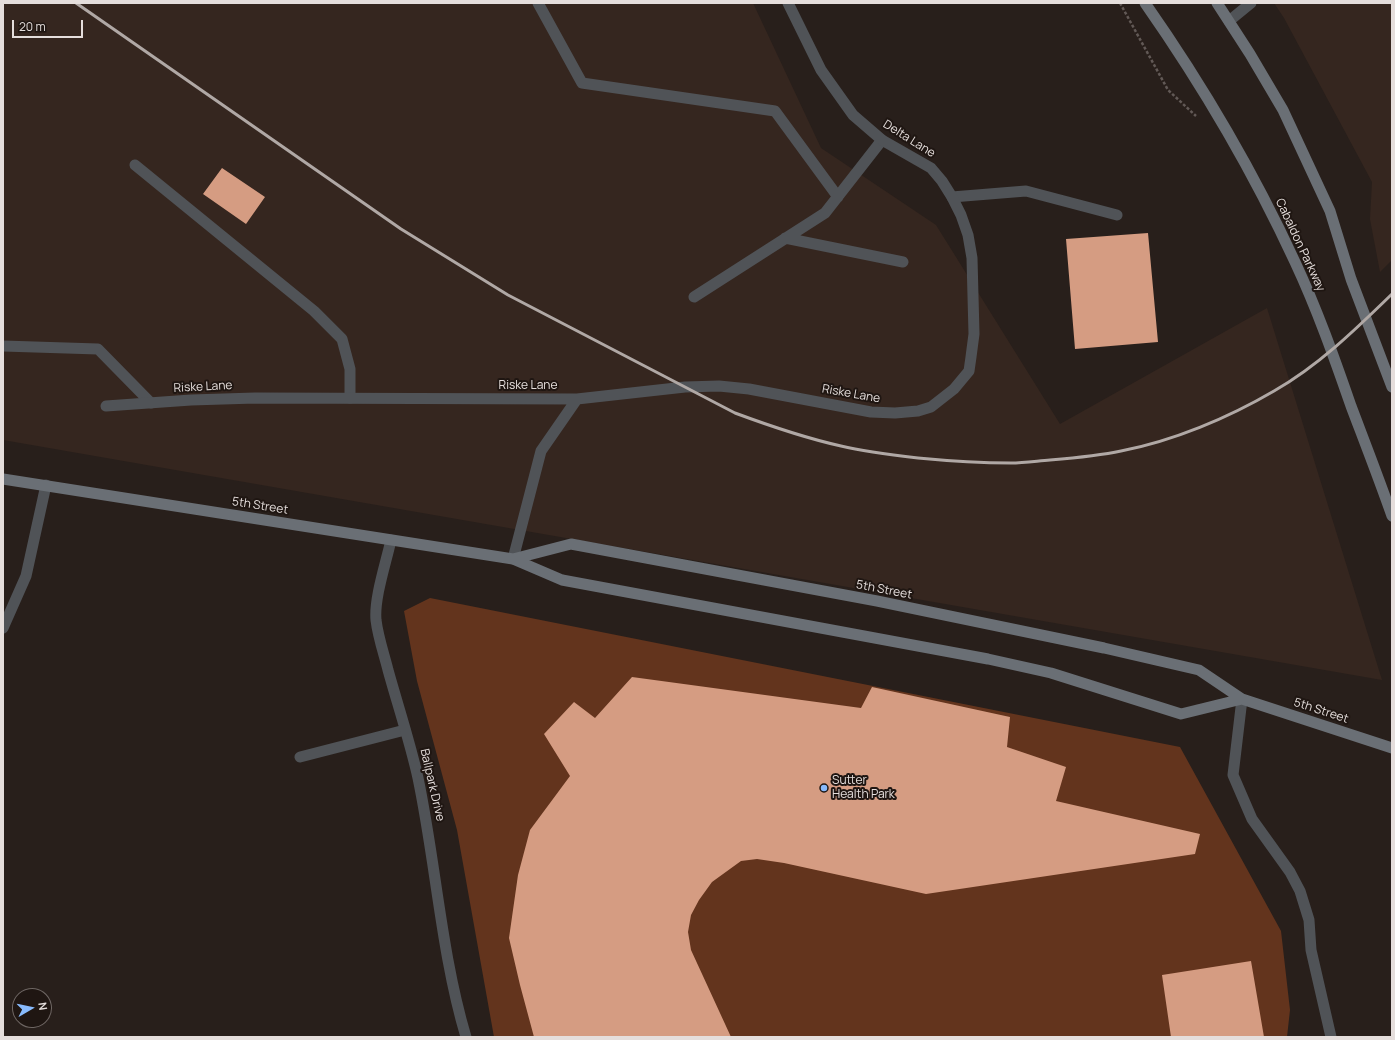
<!DOCTYPE html>
<style>
body{margin:0}
#map{position:relative;width:1395px;height:1040px;overflow:hidden;background:#281f1b;font-family:Manrope,sans-serif}
canvas{display:block}
.frame{position:absolute;inset:0;border:4px solid #e5dedc;pointer-events:none}
.north{position:absolute;left:12px;top:988px;width:40px;height:40px;box-sizing:border-box;background:#1f1612;border:1px solid #6e6663;border-radius:50%;rotate:81deg;font-size:11px;font-weight:700;line-height:16px;text-align:center;color:#e5dedc}
.north::after{content:'';display:block;margin:auto;width:14px;height:18px;background:#88bafc;clip-path:polygon(50% 0,100% 100%,50% 72%,0 100%)}
.scale{position:absolute;left:12px;top:20px;width:71px;height:18px;box-sizing:border-box;border:2px solid #e5dedc;border-top:0;padding-left:5px;font-size:12px;line-height:14px;white-space:nowrap;color:#e5dedc;-webkit-text-stroke:3px #1f1612;paint-order:stroke}
</style>
<div id="map">
<canvas width="1395" height="1040"></canvas>
<div class="frame"></div>
<div class="north">N</div>
<div class="scale">20 m</div>
</div>
<script>
const context = document.querySelector('canvas').getContext('2d');
context.lineJoin = 'round';
function paint(path, color) { context.fillStyle = color; context.fill(path, 'evenodd'); }
function trace(path, color, width, dash) { context.strokeStyle = color; context.lineWidth = width; context.lineCap = dash ? 'butt' : 'round'; context.setLineDash(dash || []); context.stroke(path); }
function drawText(font, color, halo, rows, align = 'center') {
  context.font = font + ' Manrope,sans-serif'; context.lineWidth = 4; context.setLineDash([]); context.textBaseline = 'middle'; context.strokeStyle = halo; context.fillStyle = color; for (const [text, x, y, turn = 0] of rows) {
    context.save(); context.translate(x, y); context.rotate((+turn || 0) * Math.PI / 180); context.textAlign = isNaN(turn) ? turn : align; if (halo) context.strokeText(text, 0, 0); context.fillText(text, 0, 0); context.restore();
  }
}
paint(new Path2D(`
 M3,3H753L821,148L936,225L1060,424L1267,308L1382,680L3,440Z
 M1274,3H1392V260L1380,272L1370,219L1372,182L1284,18Z`), '#35261f');
paint(new Path2D(`
 M430,598L1180,747L1281,931L1290,1010L1287,1037H494L457,830L417,681L404,611Z`), '#63341d');
paint(new Path2D(`
 M222,168L265,197L246,224L203,194Z
 M1148,233L1158,342L1075,349L1066,239Z
 M632,677L861,708L872,687L1010,717L1007,747L1066,767L1056,801L1200,834L1195,854L926,894L784,863L757,859L741,861L712,882L699,900L691,915L688,932L691,950L731,1037H534L520,985L509,938L518,875L530,830L570,776L544,734L574,702L595,718Z
 M1251,961L1264,1037H1171L1162,975Z`), '#d59c82');
trace(new Path2D(`
 M1120,3L1168,90L1196,116`), '#625956', 2.5, [3, 2]);
trace(new Path2D(`
 M538,3L582,83L775,111L838,197
 M135,165L314,311L342,339L350,369V398
 M952,197L1026,191L1117,215
 M785,238L903,262
 M694,297L825,213L882,140
 M3,346L98,349L151,403
 M3,628L26,576L46,485
 M1242,699L1233,775L1252,819L1290,872L1300,891L1309,920L1311,950L1331,1037
 M300,757L405,730`), '#505357', 11);
trace(new Path2D(`
 M1229,21L1251,3
 M106,406L191,400L255,398L577,399L685,387L719,386L749,389L871,412L895,413L918,411L931,407L954,389L969,371L971,357L974,334L972,258L968,235L961,215L952,197L942,181L931,168L882,140L853,115L821,70L788,3
 M391,540C386,563 374,598 376,620C378,637 384,654 388,670C398,706 410,742 418,778C436,864 441,953 466,1037
 M513,559L541,451L577,399`), '#505357', 11);
trace(new Path2D(`
 M1145,3C1201,83 1254,173 1295,262C1317,309 1334,357 1351,406C1365,443 1379,479 1392,516
 M1217,3L1250,54L1283,110L1330,211L1351,279L1392,387
 M3,479L513,559L562,580L988,659L1051,673L1181,714L1242,699
 M513,559L571,544L877,601L1104,648L1199,670L1242,699L1392,748`), '#6a6f75', 11);
trace(new Path2D(`
 M76,3L401,229L508,295L735,413C770,426 805,438 841,446C866,452 892,455 918,458C949,461 980,463 1011,463C1024,463 1037,461 1050,460C1074,458 1098,456 1121,451C1173,441 1228,418 1274,391C1318,366 1355,330 1392,294`), '#b0a8a5', 3);
for (const [x, y, r, color] of [
 [824,788,4,"#88bafc"]
]) { const dot = new Path2D(); dot.arc(x, y, r, 0, 2 * Math.PI); context.fillStyle = color; context.fill(dot); trace(dot, '#1f1612', 1.5); }
drawText('12px', '#e5dedc', '#1f1612', [
 ["Delta Lane",909,139,32],
 ["Cabaldon Parkway",1300,245,65],
 ["Riske Lane",528,386],
 ["Riske Lane",203,387,-3],
 ["Riske Lane",851,394,10],
 ["5th Street",260,506,9],
 ["5th Street",884,590,11],
 ["5th Street",1321,711,18],
 ["Ballpark Drive",432,785,77]
]);
drawText('12px', '#e5dedc', '#1f1612', [
 ["Sutter",832,781],
 ["Health Park",832,795]
], 'left');
</script>
